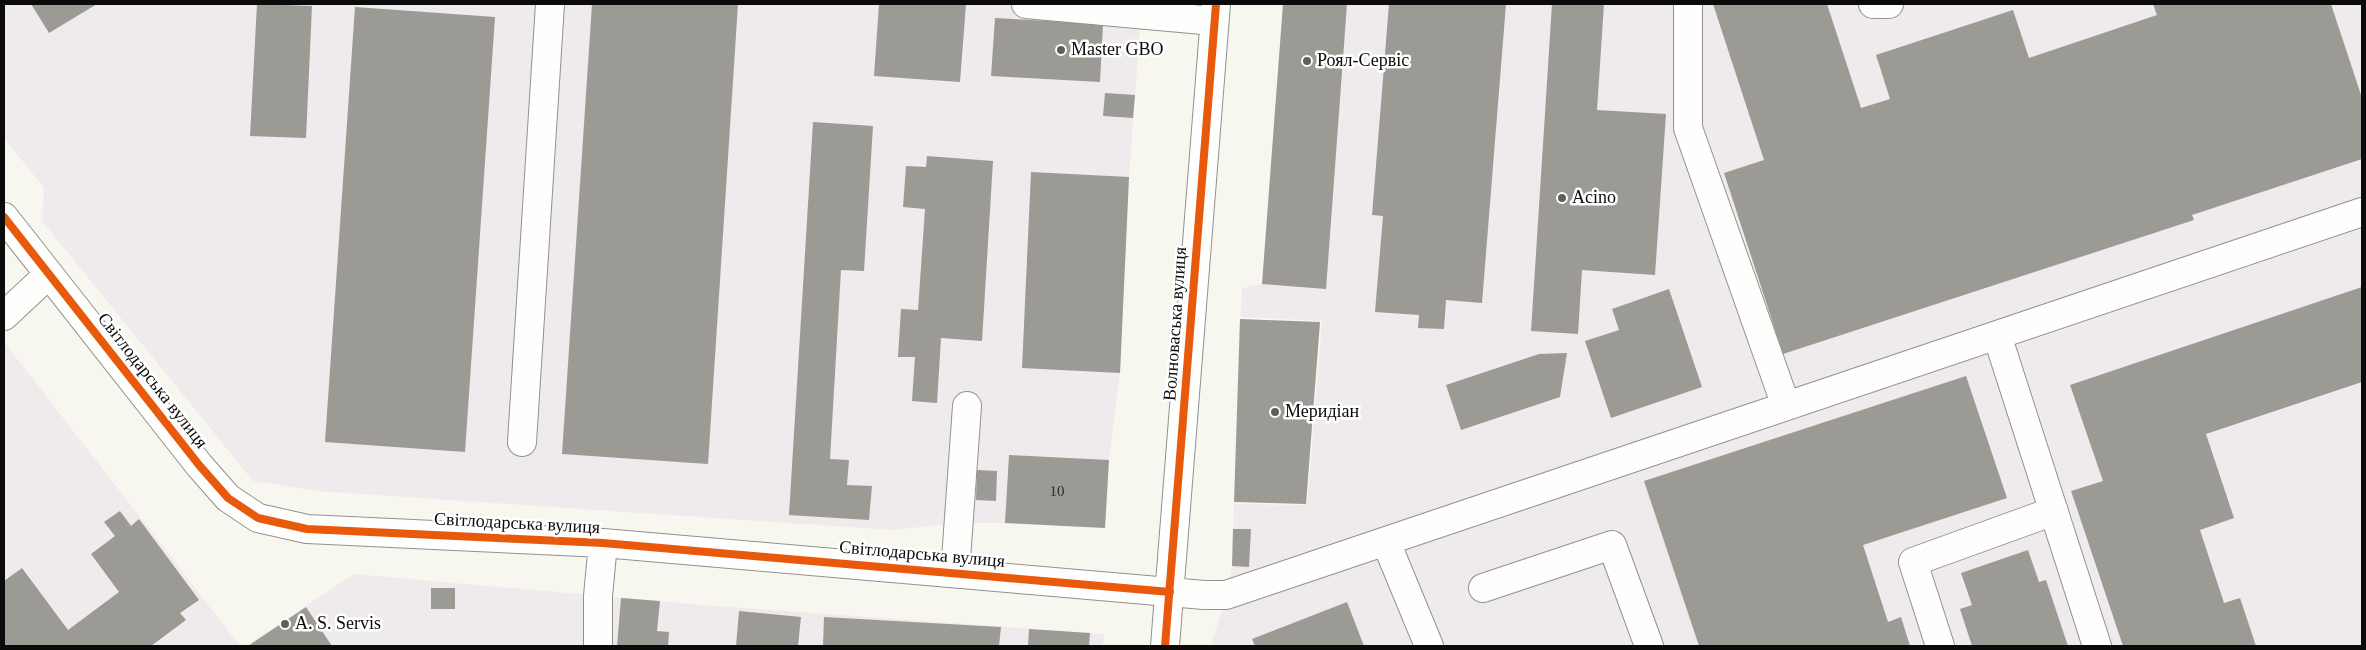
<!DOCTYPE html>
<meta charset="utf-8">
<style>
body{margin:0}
#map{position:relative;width:2366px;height:650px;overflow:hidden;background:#f8f7ef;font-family:"Times New Roman",serif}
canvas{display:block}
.frame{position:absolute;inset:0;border:5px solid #0b0b0b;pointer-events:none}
</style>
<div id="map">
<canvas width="2366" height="650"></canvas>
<div class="frame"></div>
</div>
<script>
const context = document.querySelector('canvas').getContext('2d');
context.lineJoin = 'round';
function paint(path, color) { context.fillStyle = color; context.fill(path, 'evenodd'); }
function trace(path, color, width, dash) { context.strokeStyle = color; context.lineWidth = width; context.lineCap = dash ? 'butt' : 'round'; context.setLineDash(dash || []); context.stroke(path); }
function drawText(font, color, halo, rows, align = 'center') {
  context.font = font + ' "Times New Roman",serif'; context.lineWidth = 5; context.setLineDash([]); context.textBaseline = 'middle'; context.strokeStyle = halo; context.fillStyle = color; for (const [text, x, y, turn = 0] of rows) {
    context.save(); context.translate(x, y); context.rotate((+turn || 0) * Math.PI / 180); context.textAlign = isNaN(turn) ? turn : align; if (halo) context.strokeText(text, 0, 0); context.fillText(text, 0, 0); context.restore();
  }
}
paint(new Path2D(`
 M4,4H1142L1129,177L1120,373L1109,460L1105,528L1005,523H958L892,530L317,491L253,481L42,221L44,188L4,138Z
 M1283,4H2362V646H1211L1226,596L1232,566L1234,504L1307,505L1322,321L1241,317L1242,288L1262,284Z
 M4,342L22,365L240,646H4Z
 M354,574L702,605L1104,634L1103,646H246Z`), '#efeaec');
paint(new Path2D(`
 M31,4H97L49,33Z
 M257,4L312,6L306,138L250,136Z
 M592,4H738L708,464L562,454Z
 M879,4H966L960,82L874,76Z
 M1283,4H1347L1326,289L1262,284Z
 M1389,4H1506L1482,303L1446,300L1444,329L1418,328L1419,315L1375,312L1383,216L1372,215Z
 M1552,4H1604L1597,110L1666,114L1655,275L1582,270L1578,334L1531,331Z
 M1713,4H1827L1861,108L1890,99L1876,55L2013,10L2029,58L2157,15L2153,4H2331L2362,98V159L2192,215L2194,220L1783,354L1724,173L1764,160Z
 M355,7L495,17L465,452L325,442Z
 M995,18L1103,24L1100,82L991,76Z
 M1105,93L1135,95L1133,118L1103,116Z
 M813,122L873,126L864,271L841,270L830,459L849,460L847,485L872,486L869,520L789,515Z
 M927,156L993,161L982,341L941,338L937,403L912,401L915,357H898L901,309L918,310L925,209L903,207L906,166L926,167Z
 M1031,172L1129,177L1120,373L1022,368Z
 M2362,287V382L2206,434L2234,518L2200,530L2224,603L2240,598L2256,646H2123L2071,491L2103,481L2070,385Z
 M1669,289L1702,387L1611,418L1585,341L1619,330L1612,309Z
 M1240,319L1320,322L1306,504L1234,502Z
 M1567,353L1560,397L1461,430L1446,385L1539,354Z
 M1966,376L2007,498L1863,545L1888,622L1901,617L1910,646H1699L1644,481Z
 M1009,455L1109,460L1105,528L1005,523Z
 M977,470L997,471L996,501L976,500Z
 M120,511L131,526L139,519L199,600L180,613L186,620L151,646H4V581L22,568L68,630L119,592L91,554L115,536L104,522Z
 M1233,529H1251L1249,567L1232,566Z
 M2028,550L2039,582L2046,580L2068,646H1972L1960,609L1972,605L1961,573Z
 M431,588H455V609H431Z
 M621,598L660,601L657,631L669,632L668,646H617Z
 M1347,602L1364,646H1255L1252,639Z
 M306,607L332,646H248Z
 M739,611L801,617L798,646H736Z
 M824,617L1001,627L999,646H823Z
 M1029,629L1090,633L1089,646H1028Z`), '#9b9a95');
const minor = new Path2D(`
 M1026,4L1214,21
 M1688,4V128L1786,406
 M1873,4H1889
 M4,217L199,465L228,498L258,518L307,529L603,543L1204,595H1226L2362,212
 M4,316L49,274
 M1997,335L2097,646
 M522,442L550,4
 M1386,542L1429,646
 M955,573L967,406
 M1483,588L1612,545L1649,646
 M598,646V596L603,543
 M1165,646L1216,4
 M1940,646L1913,562L2054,511`);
trace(minor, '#92918e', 30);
trace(minor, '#fefefd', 28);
trace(new Path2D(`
 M4,217L199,465L228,498L258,518L307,529L603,543L1170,592
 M1165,646L1216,4`), '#e8590c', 8);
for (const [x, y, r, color] of [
 [1061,50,5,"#5e5e5b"],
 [1307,61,5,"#5e5e5b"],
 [1562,198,5,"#5e5e5b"],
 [1275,412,5,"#5e5e5b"],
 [285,624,5,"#5e5e5b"]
]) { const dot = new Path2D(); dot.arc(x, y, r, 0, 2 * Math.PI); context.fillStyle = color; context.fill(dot); trace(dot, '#fff', 2); }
drawText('15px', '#2f2f2e', null, [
 ["10",1057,492]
]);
drawText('18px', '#0b0b0b', '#fff', [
 ["Master GBO",1071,50],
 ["Роял-Сервіс",1317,61],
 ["Acino",1572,198],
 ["Меридіан",1285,412],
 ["A. S. Servis",295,624]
], 'left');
drawText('18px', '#0b0b0b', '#fff', [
 ["Волноваська вулиця",1176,324,-86],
 ["Світлодарська вулиця",152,381,52],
 ["Світлодарська вулиця",517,524,3],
 ["Світлодарська вулиця",922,555,5]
]);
</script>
